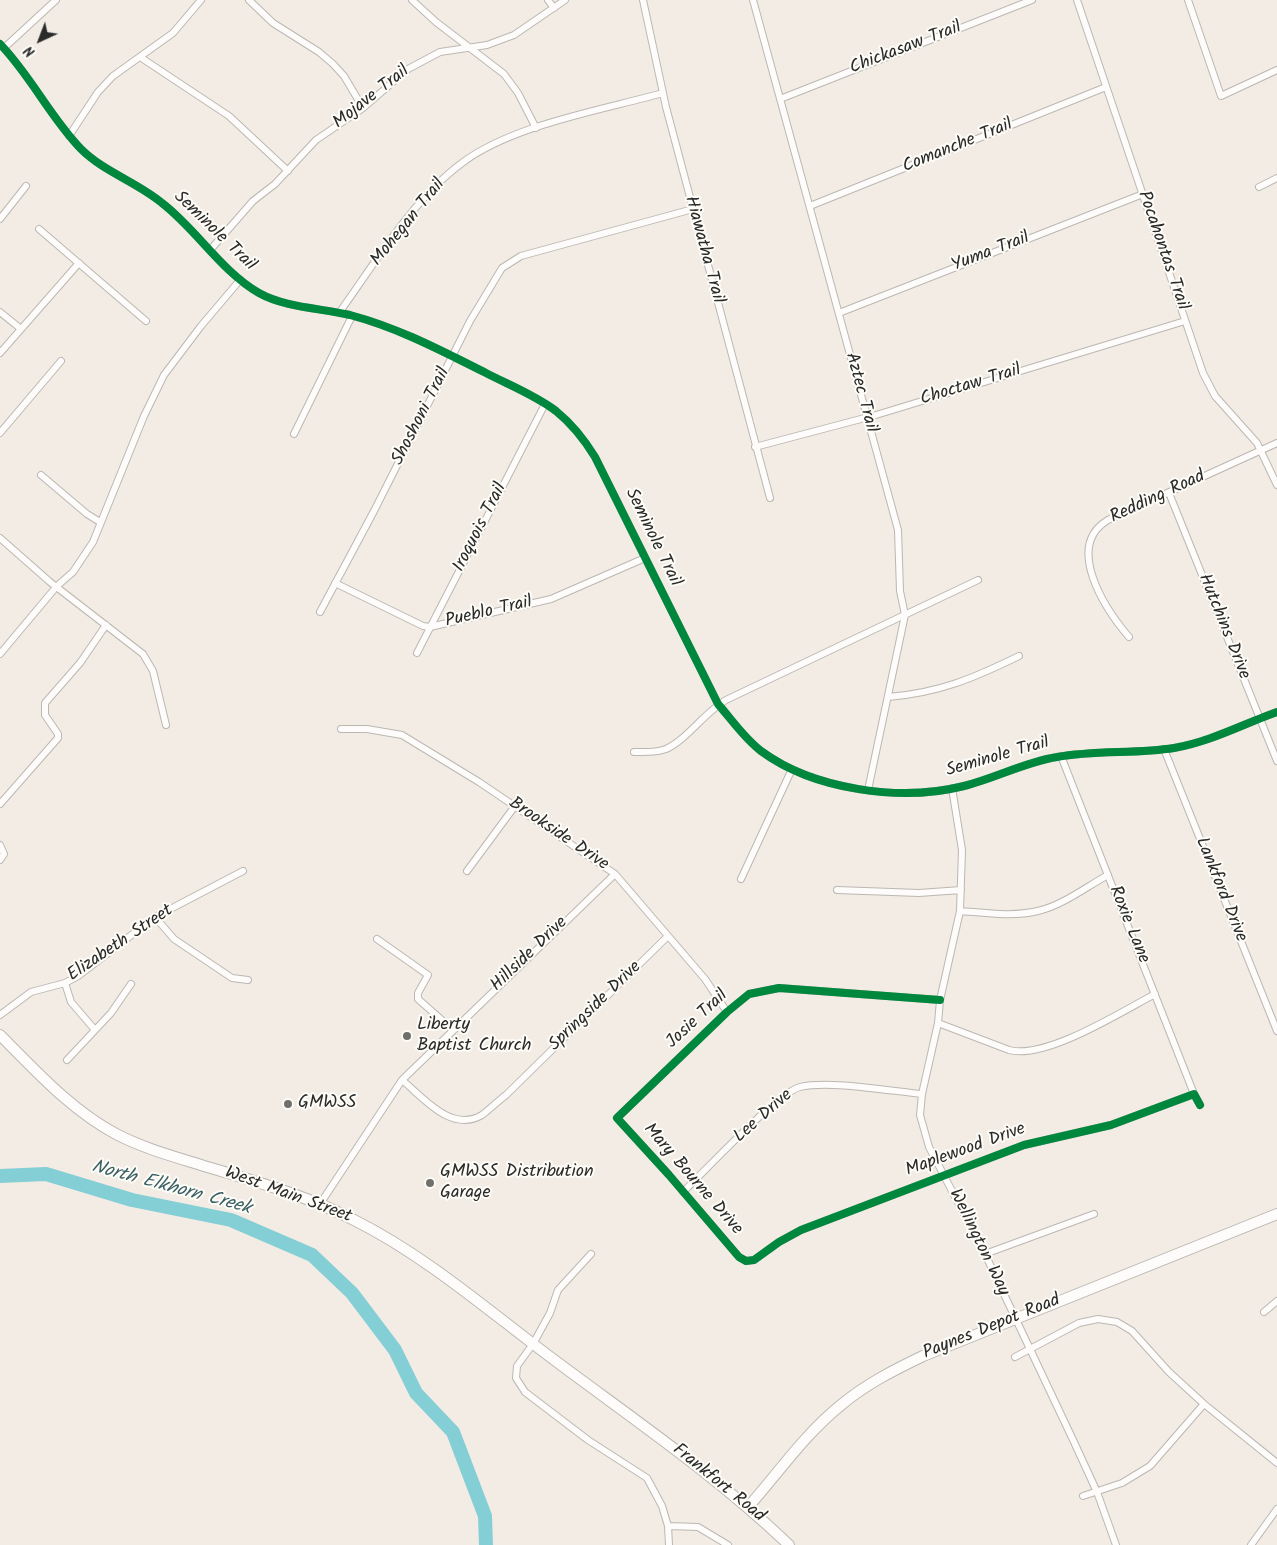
<!DOCTYPE html>
<style>
body{margin:0}
#map{position:relative;width:1277px;height:1545px;overflow:hidden;background:#f3ece4;font-family:Kalam,sans-serif}
canvas{display:block}
.north{position:absolute;left:15px;top:15px;width:50px;height:50px;-webkit-text-stroke:4px #fdfcf7;paint-order:stroke;rotate:223deg;font-size:14px;font-weight:700;line-height:20px;text-align:center;color:#2b2b2b}
.north::after{content:'';display:block;margin:auto;width:18px;height:22px;background:#2b2b2b;clip-path:polygon(50% 0,100% 100%,50% 72%,0 100%)}
</style>
<div id="map">
<canvas width="1277" height="1545"></canvas>
<div class="north">N</div>
</div>
<script>
const context = document.querySelector('canvas').getContext('2d');
context.lineJoin = 'round';
function trace(path, color, width, dash) { context.strokeStyle = color; context.lineWidth = width; context.lineCap = dash ? 'butt' : 'round'; context.setLineDash(dash || []); context.stroke(path); }
function drawText(font, color, halo, rows, align = 'center') {
  context.font = font + ' Kalam,sans-serif'; context.lineWidth = 4; context.setLineDash([]); context.textBaseline = 'middle'; context.strokeStyle = halo; context.fillStyle = color; for (const [text, x, y, turn = 0] of rows) {
    context.save(); context.translate(x, y); context.rotate((+turn || 0) * Math.PI / 180); context.textAlign = isNaN(turn) ? turn : align; if (halo) context.strokeText(text, 0, 0); context.fillText(text, 0, 0); context.restore();
  }
}
trace(new Path2D(`
 M0,1176L46,1174L132,1200L231,1220L312,1255L352,1293L395,1350L416,1393L453,1432L485,1516L486,1545`), '#84ced6', 14);
const street = new Path2D(`
 M249,0L273,23L319,52L333,64L344,76L363,108
 M412,0L436,22L504,74L518,93L536,128
 M548,0L554,8
 M643,0L666,107L770,498
 M753,0L898,530L900,591L905,615L868,790
 M1077,0L1203,373L1215,396L1257,443L1277,485
 M1188,0L1221,96L1277,70
 M0,44C31,76 50,117 81,149C104,172 137,182 162,203C196,229 222,272 259,293C286,308 321,308 350,315C399,328 442,351 486,373C509,385 535,395 556,411C572,424 584,439 595,457L718,704C732,720 744,738 761,751C814,790 901,802 964,786C996,778 1025,762 1057,757C1096,750 1136,754 1174,748C1210,742 1243,724 1277,712
 M4,48L56,0
 M140,57L229,116L288,171
 M780,99L1032,0
 M69,136L98,92L113,76L173,33L201,0
 M1259,187L1277,178
 M810,206L1106,87
 M0,219L26,186
 M39,229L146,321
 M211,249L253,201L275,184L316,140L363,108L408,69L440,52L487,45L514,35L565,0
 M0,312L21,329
 M339,313C375,263 413,199 462,163C512,125 602,110 663,93
 M839,313L1143,194
 M0,353L79,263
 M0,433L61,361
 M294,434L352,316
 M755,447L876,415L1185,321
 M41,475L87,514L100,522
 M1169,493L1277,761
 M0,538L50,582L143,654L153,671L166,725
 M335,583L423,626L430,627L551,599L645,558
 M320,612L374,511L470,321L502,268L521,256L693,209
 M1129,637C1105,609 1064,546 1108,520L1277,443
 M417,653L545,404
 M0,654L57,586L73,572L93,542L144,416L164,375L201,326L240,280
 M888,697C939,693 974,678 1019,656
 M341,729H367L402,735L479,782L615,874L705,979L727,1012
 M1164,749L1277,1031
 M634,752C645,752 655,753 666,749C688,739 705,711 728,699L978,580
 M1061,756L1194,1094
 M952,788L962,850L960,911L940,1000L938,1023L922,1094L920,1115L929,1147L985,1254L1074,1442L1097,1492L1116,1545
 M0,804L58,738V734L45,715V703L80,663L106,625
 M0,845L4,854L0,860
 M467,871L515,806
 M741,879L792,769
 M837,890L919,893L961,890
 M960,911C986,913 1013,917 1038,911C1063,905 1086,887 1108,875
 M155,917L174,939L232,978L248,980
 M377,939L428,975L418,993V999L453,1030
 M65,983L71,1002L95,1030
 M940,1000L779,988L749,994L727,1012L617,1118L669,1175L739,1257L746,1261L754,1260L779,1242L801,1230L1024,1145L1111,1125L1194,1094L1200,1105
 M0,1015L31,992L65,983L78,976L155,917L243,871
 M938,1023L1009,1050C1045,1060 1121,1012 1155,994
 M67,1060L111,1013L131,984
 M402,1080C424,1098 451,1133 482,1115C490,1109 498,1101 506,1095L668,936
 M683,1192C705,1171 777,1093 800,1087C829,1080 890,1091 922,1094
 M320,1204L402,1080L615,874
 M591,1254L558,1290L550,1313L533,1344L517,1366L516,1378L525,1392L588,1440L647,1478L662,1506L668,1526L669,1545
 M985,1254L1094,1214
 M1264,1312L1277,1301
 M1015,1357L1079,1323L1098,1319L1117,1322L1132,1331L1169,1372L1204,1404L1277,1463
 M1083,1496L1122,1483L1150,1466L1204,1404
 M668,1526L698,1527L728,1545
 M1251,1545L1277,1509`);
const primary = new Path2D(`
 M0,1035C36,1071 71,1110 116,1134C143,1148 172,1156 201,1165C253,1181 306,1195 354,1220C428,1257 491,1313 557,1362C636,1421 718,1477 789,1545
 M749,1506C779,1472 805,1434 841,1405C866,1384 894,1370 923,1356L1277,1214`);
trace(street, '#bbb7b2', 8);
trace(primary, '#bbb7b2', 12);
trace(street, '#fdfcfb', 6);
trace(primary, '#fdfcfb', 10);
trace(new Path2D(`
 M0,44C31,76 50,117 81,149C104,172 137,182 162,203C196,229 222,272 259,293C286,308 321,308 350,315C399,328 442,351 486,373C509,385 535,395 556,411C572,424 584,439 595,457L718,704C732,720 744,738 761,751C814,790 901,802 964,786C996,778 1025,762 1057,757C1096,750 1136,754 1174,748C1210,742 1243,724 1277,712
 M940,1000L779,988L749,994L727,1012L617,1118L669,1175L739,1257L746,1261L754,1260L779,1242L801,1230L1024,1145L1111,1125L1194,1094L1200,1105`), '#00873e', 8);
for (const [x, y, r, color] of [
 [407,1036,5,"#716f6c"],
 [288,1104,5,"#716f6c"],
 [430,1183,5,"#716f6c"]
]) { const dot = new Path2D(); dot.arc(x, y, r, 0, 2 * Math.PI); context.fillStyle = color; context.fill(dot); trace(dot, '#fdfcf7', 2); }
drawText('18px', '#2b2b2b', '#fdfcf7', [
 ["Chickasaw Trail",906,49,-21],
 ["Mojave Trail",372,98,-38],
 ["Comanche Trail",958,147,-22],
 ["Mohegan Trail",409,223,-51],
 ["Seminole Trail",214,232,44],
 ["Hiawatha Trail",703,250,75],
 ["Pocahontas Trail",1162,251,71],
 ["Yuma Trail",991,253,-21],
 ["Choctaw Trail",971,386,-17],
 ["Aztec Trail",860,393,75],
 ["Shoshoni Trail",422,417,-63],
 ["Redding Road",1158,498,-25],
 ["Iroquois Trail",481,528,-63],
 ["Seminole Trail",652,538,64],
 ["Pueblo Trail",489,613,-13],
 ["Hutchins Drive",1223,627,68],
 ["Seminole Trail",998,758,-16],
 ["Brookside Drive",558,835,34],
 ["Lankford Drive",1220,890,68],
 ["Roxie Lane",1128,925,68],
 ["Elizabeth Street",121,944,-34],
 ["Hillside Drive",530,955,-44],
 ["Springside Drive",596,1007,-44],
 ["Josie Trail",698,1020,-43],
 ["Lee Drive",764,1117,-41],
 ["Maplewood Drive",966,1151,-20],
 ["Mary Bourne Drive",692,1180,49],
 ["West Main Street",288,1196,20],
 ["Wellington Way",978,1243,64],
 ["Paynes Depot Road",992,1328,-22],
 ["Frankfort Road",718,1484,39]
]);
drawText('18px', '#2b2b2b', '#fdfcf7', [
 ["Liberty",417,1026],
 ["Baptist Church",417,1047],
 ["GMWSS",298,1104],
 ["GMWSS Distribution",440,1173],
 ["Garage",440,1194]
], 'left');
drawText('italic 19px', '#3a6065', '#fdfcf7', [
 ["North Elkhorn Creek",171,1189,15]
]);
</script>
